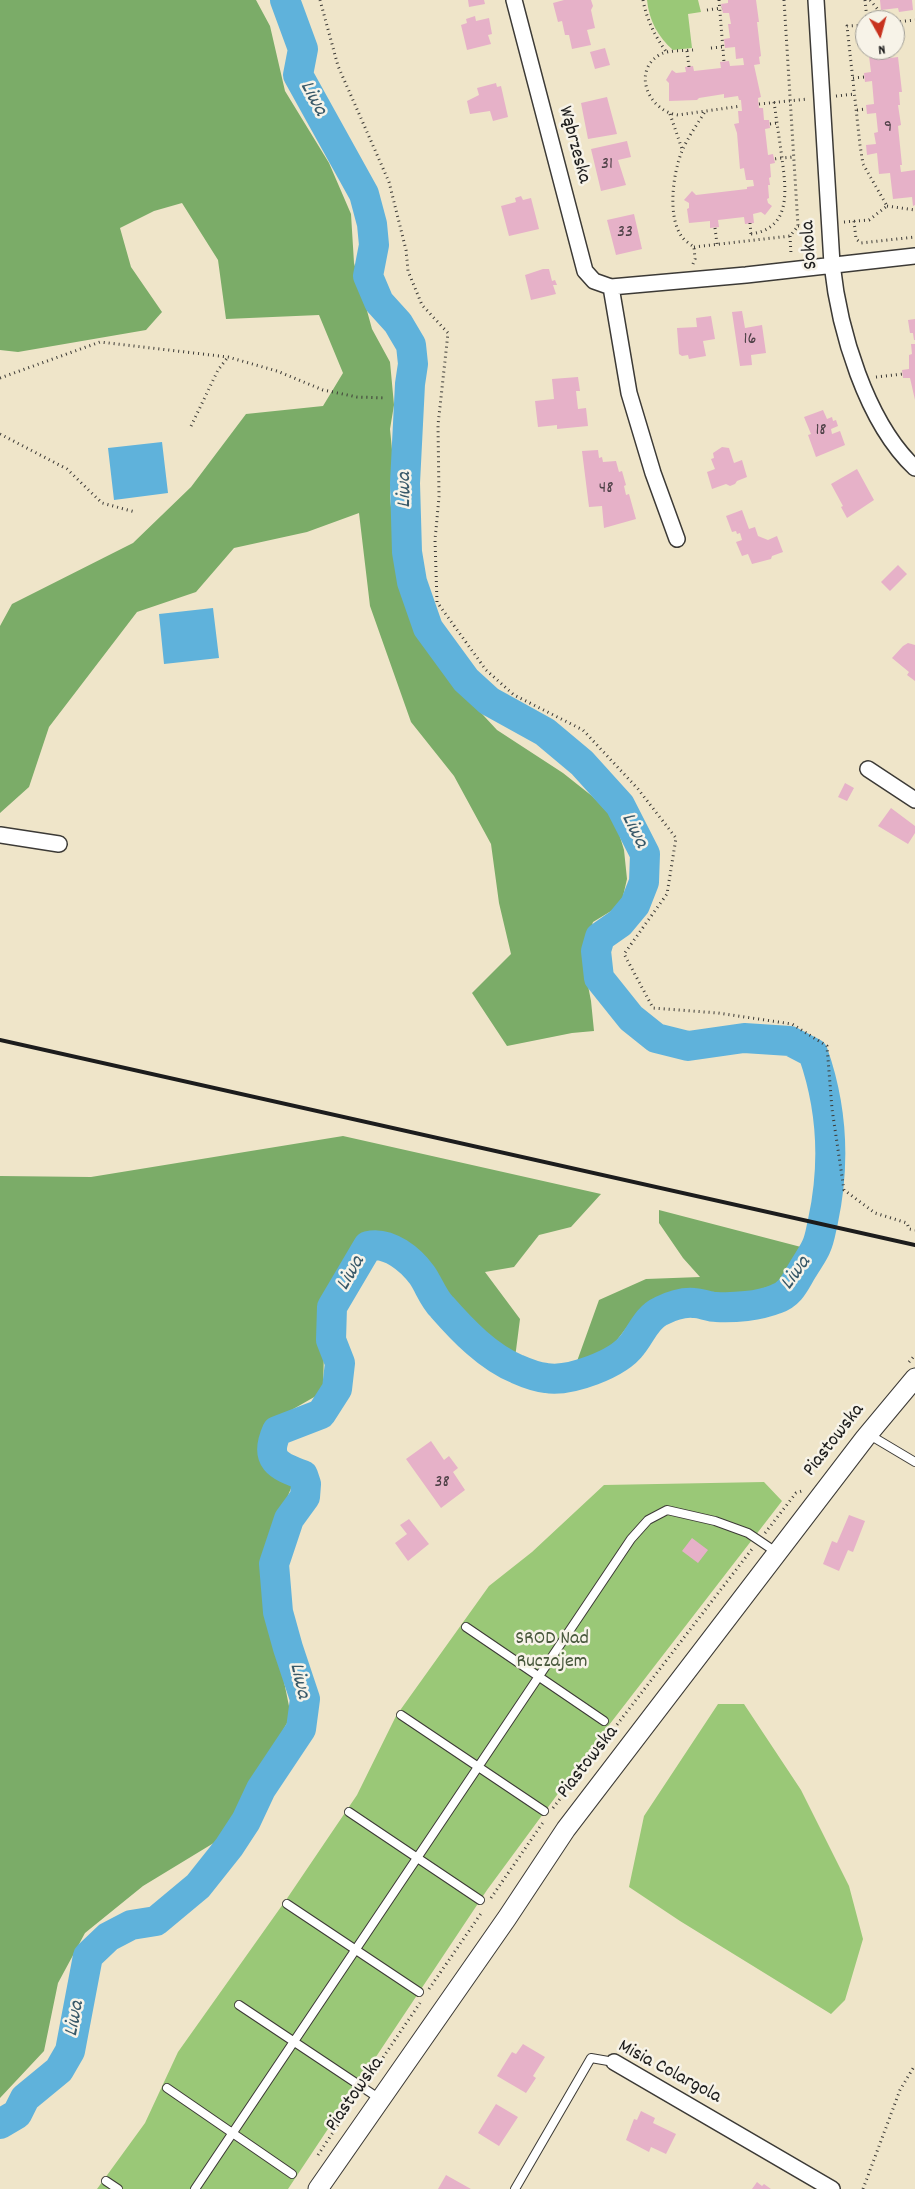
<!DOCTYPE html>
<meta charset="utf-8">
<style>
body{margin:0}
#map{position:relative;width:915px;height:2189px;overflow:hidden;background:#efe5c9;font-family:Dekko,sans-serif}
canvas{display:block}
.north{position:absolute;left:855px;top:10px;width:50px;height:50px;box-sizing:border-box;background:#f7f3e8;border:1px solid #9f9d96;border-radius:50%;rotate:173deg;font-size:14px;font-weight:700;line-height:20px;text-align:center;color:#1c1c1c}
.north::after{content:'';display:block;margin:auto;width:18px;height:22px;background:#c8321e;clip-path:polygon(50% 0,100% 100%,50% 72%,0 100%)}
</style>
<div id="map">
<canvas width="915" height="2189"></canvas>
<div class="north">N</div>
</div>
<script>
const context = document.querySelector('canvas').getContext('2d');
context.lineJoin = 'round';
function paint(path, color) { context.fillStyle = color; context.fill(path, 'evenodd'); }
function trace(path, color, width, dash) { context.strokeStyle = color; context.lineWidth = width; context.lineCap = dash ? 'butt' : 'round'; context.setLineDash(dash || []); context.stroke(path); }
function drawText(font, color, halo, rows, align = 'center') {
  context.font = font + ' Dekko,sans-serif'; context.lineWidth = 5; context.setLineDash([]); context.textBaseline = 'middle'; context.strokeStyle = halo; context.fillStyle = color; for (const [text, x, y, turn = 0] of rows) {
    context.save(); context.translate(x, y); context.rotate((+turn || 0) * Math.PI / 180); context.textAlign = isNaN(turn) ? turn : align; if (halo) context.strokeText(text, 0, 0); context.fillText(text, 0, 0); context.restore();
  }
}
paint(new Path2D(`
 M647,0H698L701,12L688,14L692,48L673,50C658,37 649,20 647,0Z
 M764,1482L782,1501L599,1738L487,1890L288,2189H97L145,2123L178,2052L288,1897L357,1795L396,1716L489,1586L532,1552L604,1485Z
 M718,1704H744L801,1790L849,1886L863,1939L845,2000L831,2014L680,1921L629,1887L644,1816Z`), '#9ac877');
paint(new Path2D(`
 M0,0H256L270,26L285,91L329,163L351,214L354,263L372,329L390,362L394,405L390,429L393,460L390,496L393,529L400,572L415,617L434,656L471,702L497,730L563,773L592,796L615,820L624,850L627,879L621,905L593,922L582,955L591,1001L594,1031L572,1033L507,1046L472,993L511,954L499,903L491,844L454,776L411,722L370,606L359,513L307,532L234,548L196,592L137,612L49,727L29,787L0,813V626L12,604L133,543L191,487L246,414L323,406L343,373L319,315L226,319L218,260L182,203L154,211L120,228L131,267L162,312L146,330L18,352L0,350Z
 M343,1136L601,1194L571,1227L539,1235L514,1267L485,1272L520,1319L515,1358L454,1307L424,1257L378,1235L357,1240L325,1306L323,1392L267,1424L263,1465L294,1481L260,1563L291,1716L261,1769L217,1841L143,1886L85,1933L58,1983L44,2051L0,2098V1176L91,1177Z
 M659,1210L801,1247L781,1283L724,1300L681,1294L639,1311L608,1352L576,1364L599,1300L646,1279L700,1277L683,1258L659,1223Z`), '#7bac68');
paint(new Path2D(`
 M162,442L168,493L114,500L108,448Z
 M213,608L219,658L164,664L159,614Z`), '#5fb2db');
trace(new Path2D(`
 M0,2124L17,2114L25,2098L59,2070L70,2051L88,1956L108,1937L131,1925L156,1921L198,1886L229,1847L246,1821L261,1789L301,1729L305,1699L288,1648L278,1612L274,1564L289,1519L305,1497L306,1484L303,1475C278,1466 264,1460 277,1431L321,1414L337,1389L340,1363L331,1340L332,1307L368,1246C389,1241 411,1260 422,1275C429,1285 433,1298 442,1307C463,1331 488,1357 517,1369C526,1373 537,1377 546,1378C570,1382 618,1364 632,1345C641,1334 647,1317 661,1311C671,1306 683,1302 694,1303C701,1303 709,1307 716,1307C734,1308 759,1306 776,1299C791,1294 795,1282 803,1269C807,1262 813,1254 816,1247C820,1239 821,1229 823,1221C835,1165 832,1107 813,1053L790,1041L744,1038L688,1046L656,1038L631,1018L599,978L596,951L600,937L620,923L635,905L644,882L645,854L620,805L582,763L545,732L489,701L466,680L428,628L412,582L407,552L405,483L410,384L413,364L411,345L398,323L379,302L368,276L374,245L372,224L364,194L298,75L303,49L285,0`), '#5fb2db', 30);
paint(new Path2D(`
 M468,0H484L485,4L469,7Z
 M564,0H591L593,6L591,10L595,28L587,30L591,45L572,49L569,35H565L562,21L558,22L553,3Z
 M728,0H756L759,22H757L761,56L759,57L760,64L754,65L761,97L758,98L759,108H763L764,120H769L770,128L765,129L768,155L773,154L775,163L770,164L771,177L769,178L770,185H768L769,198L767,199L768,203L772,206L765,215L761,212L753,214L754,223L745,224L744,217L718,220L719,227L710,228V221L689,223L687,209L689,208V203L684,200L692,191L696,195L747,189V187L754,186L753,180H746L744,168L740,169L737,133L734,124L739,123L738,111H742L741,100H739L738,96L724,98V94L699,98L697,100L669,101V83L666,80L672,70L676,73L686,72L685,67L693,66L694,71L721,68L720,62L729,61L730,66L744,65L743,58L736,59L735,47L725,48L724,39L730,38L728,24H731L729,13H723L721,4L728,3Z
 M880,0H912L913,10L899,12L898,8L881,10Z
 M475,16L476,21L489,18L492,34L488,35L491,44L467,50L461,25L467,23L466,19Z
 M605,48L610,65L595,69L590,52Z
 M882,54L883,59L898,57L902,92H899L900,105H898L901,125L898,126L902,165H900L901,172L915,170V205L913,206L912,197L893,199L890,173L879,174L877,153L867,155L866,145L876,144L874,133L878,132L876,113L867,114L866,105L874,104L872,81L865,82L864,73L871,72L869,56Z
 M496,83L497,87L501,86L508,117L493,121L490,111L470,114L467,101L479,95L477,88Z
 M607,97L617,134L588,139L581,103Z
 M627,141L631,157L618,160L626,185L601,191L591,149Z
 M521,196L523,200L531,198L539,229L509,236L501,206L516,202L515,198Z
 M634,214L642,249L616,255L607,220Z
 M543,269H549L552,281L555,280L557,285H553L556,294L531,300L525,275Z
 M742,311L745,328L762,325L766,353L751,355L752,365L740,366L732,312Z
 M711,316L715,339L703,341L706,356L689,359L688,355L682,356L679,354L677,328L697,327L696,318Z
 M915,319V340H914L913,333H910L908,320Z
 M911,344H915V400L910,378H903L902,370L909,369V355L912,354Z
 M578,377L580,391H576L578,409L586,408L588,426L557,429V425L538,427L535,401L554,399L552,379Z
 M823,410L827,419L832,417L833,421L836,420L838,426L831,429L832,434L840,431L845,445L816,457L808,435L811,434L804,417Z
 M722,447L729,448L734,463L742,460L747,477L737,481L735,484L730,486L726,484L712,489L707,472L715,469L711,459L714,458L713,453Z
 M598,450L599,458L602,457L603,462L616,461L619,472L622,471L626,485L624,486L626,495L629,494L636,519L604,528L602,506L589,507L582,451Z
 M857,469L874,500L847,518L841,507L843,506L831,484Z
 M742,510L749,529L755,527L758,536L768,540L777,536L783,552L772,556L771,559L752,564L748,554L742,556L736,542L742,540L740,533L737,534L736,531L732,532L726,516Z
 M898,565L907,574L890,591L881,582Z
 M908,643L915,645V681L907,675L909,672L892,658L903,646Z
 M845,783L854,788L847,801L838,797Z
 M891,808L915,826V833L908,844L878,826Z
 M431,1441L444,1460L449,1456L458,1468L453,1472L465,1490L441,1508L406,1459Z
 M849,1515L865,1521L853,1552L848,1550L839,1571L823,1564L832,1541L837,1543Z
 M409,1519L429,1544L408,1561L395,1543L407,1534L400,1525Z
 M692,1538L708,1550L698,1563L682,1551Z
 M523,2044L545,2057L533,2076L536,2078L526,2093L497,2076L512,2052L516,2054Z
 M496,2104L518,2117L499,2146L478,2133Z
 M641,2111L655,2118L653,2123L676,2134L666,2154L651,2147L649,2152L626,2140L634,2119L637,2120Z
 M446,2175L471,2189H438Z
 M757,2182L762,2186L764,2184L771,2189H752Z`), '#e6b1c8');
const service = new Path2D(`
 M868,1434L915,1462
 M466,1627L604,1721
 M401,1715L544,1811
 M349,1812L480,1900
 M287,1904L419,1992
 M239,2005L380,2099
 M167,2088L292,2174
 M106,2181L118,2189
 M195,2189L631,1539L648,1520L667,1510L715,1521L748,1533L776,1552
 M515,2189L591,2058L614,2062`);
const minor = new Path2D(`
 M514,0L585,271L594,281L611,287L746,275L915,256
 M816,0L832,264C839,330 866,422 915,468
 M611,287L629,393L653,473L677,539
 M868,769L915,800
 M0,835L59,844
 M614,2062L832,2189`);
const tertiary = new Path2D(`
 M318,2189L507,1918L566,1829L865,1438L915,1378`);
trace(service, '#3c3a36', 10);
trace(minor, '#3c3a36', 18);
trace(tertiary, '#3c3a36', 21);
trace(new Path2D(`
 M320,0L338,66L389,182L406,250L408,271L422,305L448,333L438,425L439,497L435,540L437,602L486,670L514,695L583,730L638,789L676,838L667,894L624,954L653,1008L718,1013L792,1024L827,1046L832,1109L844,1190L875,1213L907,1223L909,1229L915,1230
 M643,0C647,21 655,36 667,53
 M719,0L724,62
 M865,0L867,20
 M870,0L880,12L894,20
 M707,10L722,8
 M895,22L915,20
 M711,48L722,47
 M693,50C684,51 669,50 661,54C631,70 648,111 678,115L741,106
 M687,51L689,67
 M853,78L865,77
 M836,96L855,94
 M774,102L782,158L793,157
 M759,104L808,99
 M857,110L866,109
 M670,114L682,149
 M770,124L777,123
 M887,206L915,210
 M854,221L856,239L861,243L915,237
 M844,222L869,220L887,206L863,164L860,145L847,26L865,25
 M750,223L751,235
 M798,226L816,225
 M715,228L717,244
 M751,234C792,228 786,190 782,158L774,159
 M790,236L791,254
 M694,247L790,236L798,226L784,0
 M693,264L695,259L694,247C690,244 685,241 682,237C667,217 673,173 682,151C688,137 698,123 706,110
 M876,377L903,374
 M0,378L100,342L228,357L277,371L323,390L357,397L386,398
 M191,426L218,370L228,357
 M0,434L67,469L102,503L135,512
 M909,1362L915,1355
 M765,1533L796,1493L802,1491
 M553,1808L752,1549
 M491,1898L544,1821
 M429,1989L482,1912
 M369,2078L420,2003
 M318,2155L357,2096
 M863,2189L900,2090L915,2065`), '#3c3a36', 3, [1, 4]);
trace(service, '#fff', 8);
trace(minor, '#fff', 15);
trace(tertiary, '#fff', 19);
trace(new Path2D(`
 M0,1040L915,1245`), '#1c1c1c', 4);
drawText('18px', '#4e4147', null, [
 ["9",888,129],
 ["31",607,166],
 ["33",625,234],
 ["16",750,341],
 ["18",821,432],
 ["48",606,490],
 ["38",442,1484]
]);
drawText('20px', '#1c1c1c', '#f7f3e8', [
 ["Wąbrzeska",573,145,75],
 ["Sokola",811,245,-94],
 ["Piastowska",835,1441,-52],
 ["Piastowska",589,1763,-52],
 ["Misia Colargola",669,2073,28],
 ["Piastowska",356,2095,-55]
]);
drawText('20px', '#48583c', '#f7f3e8', [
 ["SROD Nad",552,1640],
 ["Ruczajem",552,1663]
]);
drawText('italic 21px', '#375868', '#f7f3e8', [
 ["Liwa",312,99,62],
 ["Liwa",406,490,-90],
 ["Liwa",633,831,64],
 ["Liwa",352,1274,-60],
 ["Liwa",797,1274,-54],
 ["Liwa",298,1681,77],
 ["Liwa",76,2019,-79]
]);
</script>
